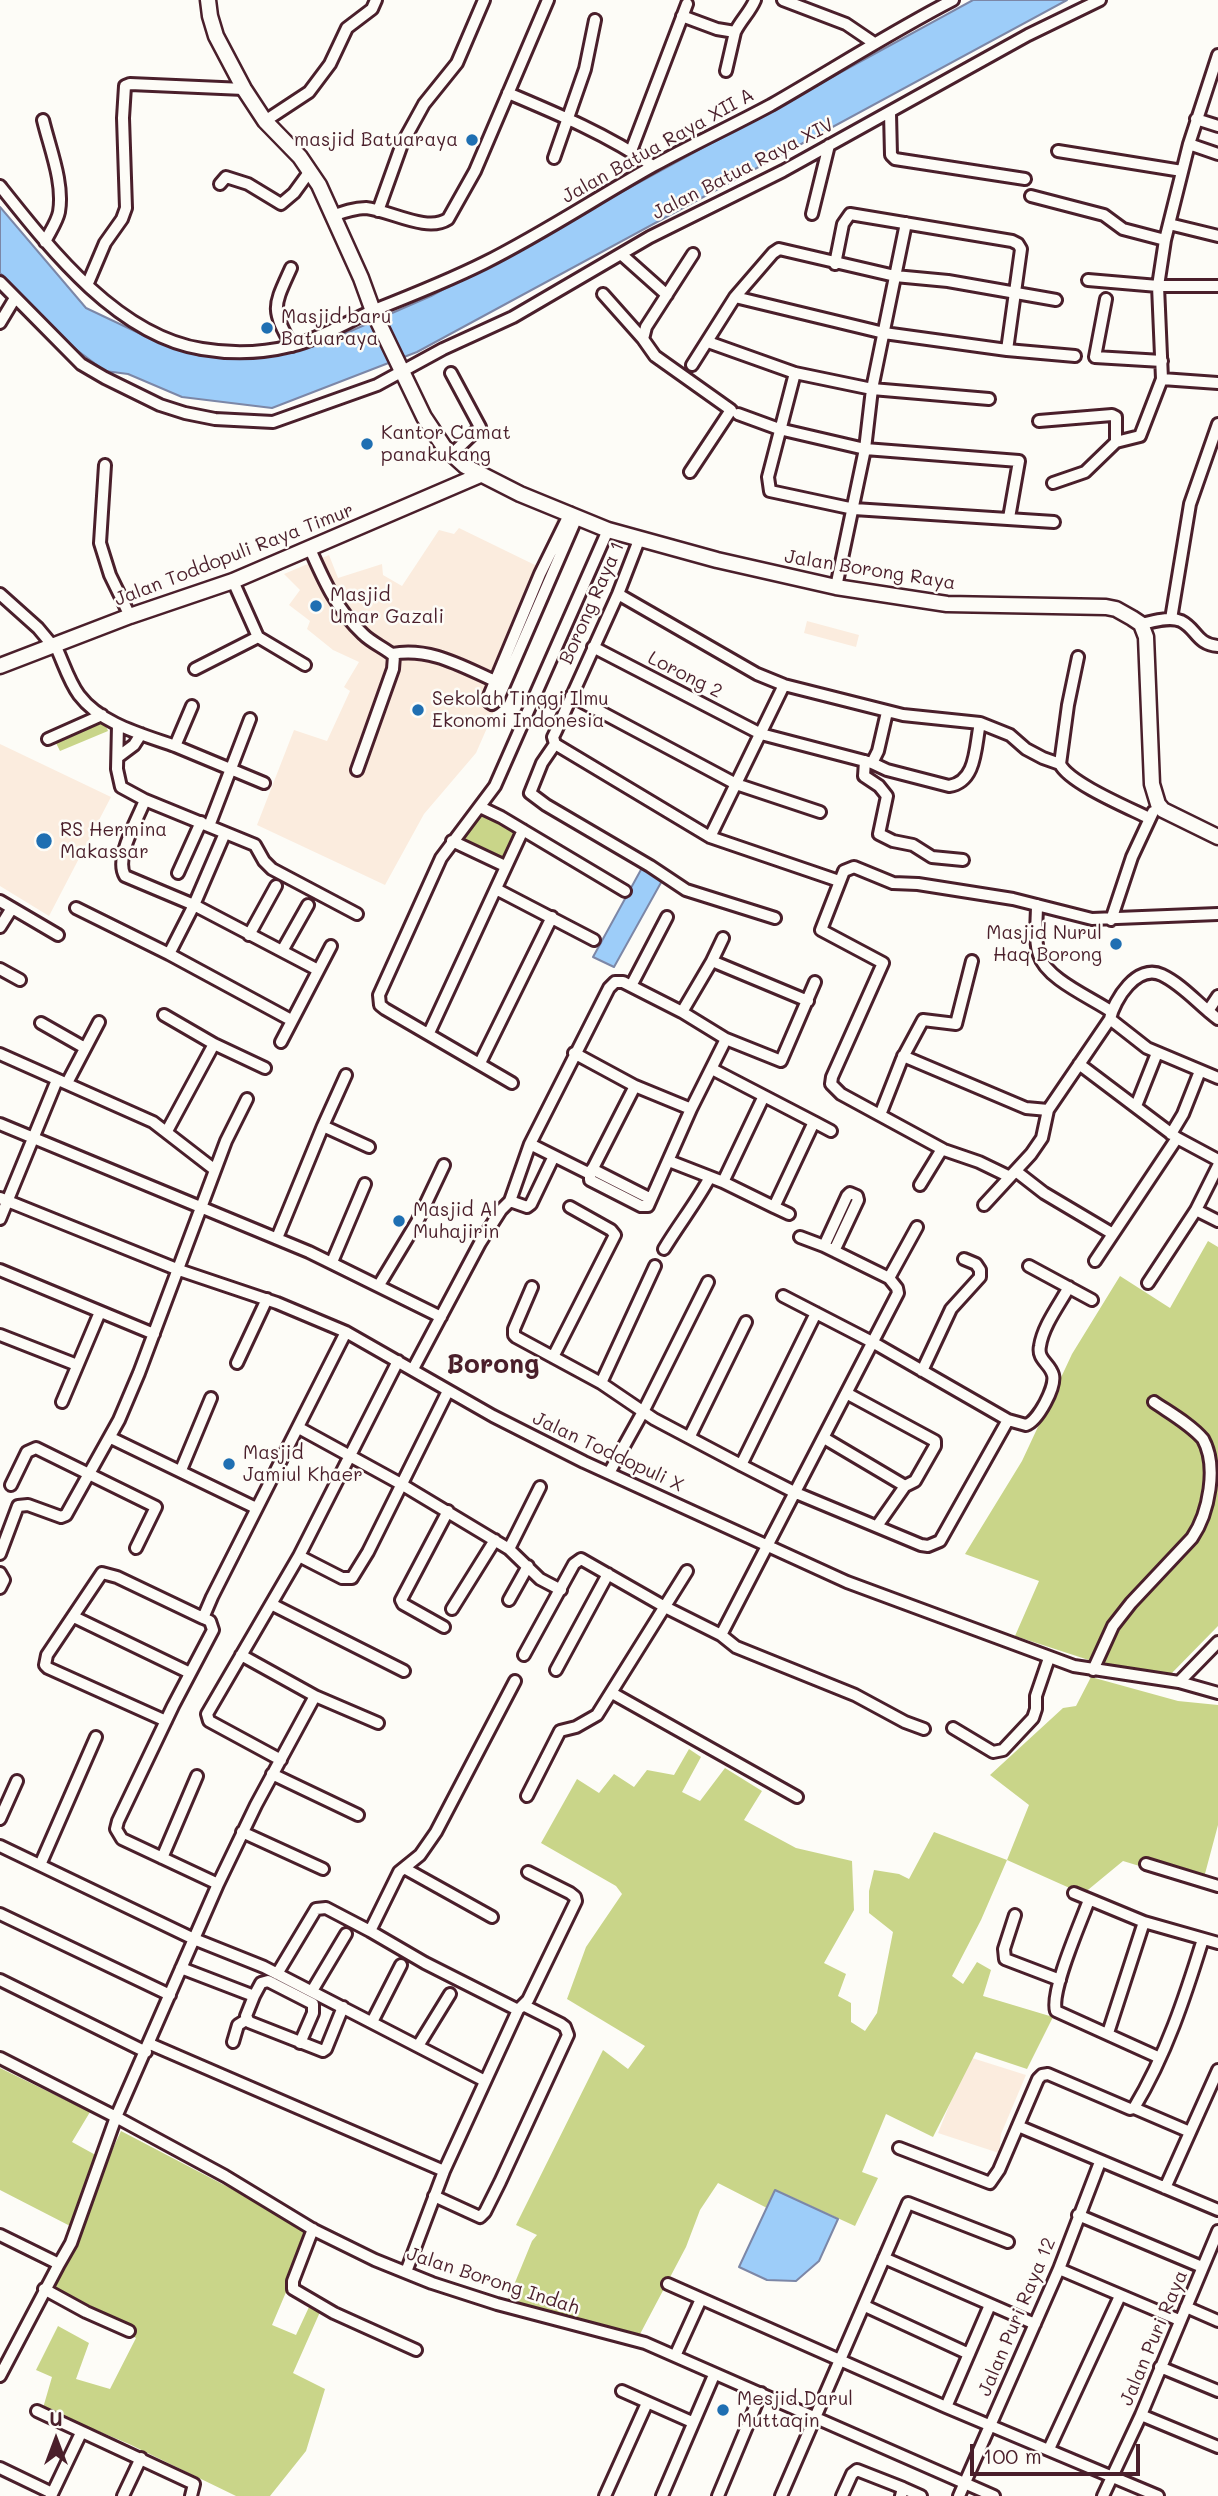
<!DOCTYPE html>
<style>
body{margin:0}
#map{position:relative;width:1218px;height:2496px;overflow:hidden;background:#fdfcf7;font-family:Mali,sans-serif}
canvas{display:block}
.north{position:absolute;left:21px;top:2405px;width:70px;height:70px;-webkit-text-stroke:5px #fdfcf7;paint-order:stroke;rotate:0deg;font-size:19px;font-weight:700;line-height:28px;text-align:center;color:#4a1f2b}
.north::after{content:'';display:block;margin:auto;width:24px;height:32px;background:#4a1f2b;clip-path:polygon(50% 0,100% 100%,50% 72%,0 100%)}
.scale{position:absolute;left:970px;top:2444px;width:170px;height:32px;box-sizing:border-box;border:4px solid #4a1f2b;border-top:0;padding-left:9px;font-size:21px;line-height:24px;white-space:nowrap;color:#4a1f2b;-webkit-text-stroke:5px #fdfcf7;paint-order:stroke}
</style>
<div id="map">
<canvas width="1218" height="2496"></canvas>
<div class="north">U</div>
<div class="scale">100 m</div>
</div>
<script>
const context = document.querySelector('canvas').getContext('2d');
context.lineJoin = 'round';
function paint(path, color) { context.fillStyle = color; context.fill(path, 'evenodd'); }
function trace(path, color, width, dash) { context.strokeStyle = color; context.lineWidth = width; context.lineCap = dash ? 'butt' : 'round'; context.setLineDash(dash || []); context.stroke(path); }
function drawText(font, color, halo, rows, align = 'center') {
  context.font = font + ' Mali,sans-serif'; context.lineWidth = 5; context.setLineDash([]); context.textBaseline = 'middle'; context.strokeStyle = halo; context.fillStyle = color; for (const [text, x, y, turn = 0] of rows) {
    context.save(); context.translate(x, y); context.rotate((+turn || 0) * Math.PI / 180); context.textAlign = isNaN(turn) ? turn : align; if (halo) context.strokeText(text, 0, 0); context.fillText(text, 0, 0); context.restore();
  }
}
paint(new Path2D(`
 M557,519L576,525L476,753L424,814L385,885L257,825L294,730L327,741L350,691L344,687L359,662L333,650L307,629L310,621L289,605L300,590L284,574L329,555L338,578L382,564L383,575L402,586L439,530L454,534L459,528L537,566Z
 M807,621L859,635L856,647L804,633Z
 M0,744L111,797L49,916L0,886Z
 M969,2057L1026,2075L1001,2134L999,2153L938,2133Z`), '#fbecde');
paint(new Path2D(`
 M103,719L108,731L60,751L54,739L75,731L77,733L84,730L83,727Z
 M480,807L523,830L504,866L452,841Z
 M1208,1241L1218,1247V1626L1169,1676L1101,1664L1015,1636L1039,1581L965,1554L1022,1461L1072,1354L1120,1276L1170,1308Z
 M1091,1677L1178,1701L1218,1705V1825L1202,1885L1123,1861L1083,1894L1007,1860L981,1920L952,1976L963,1984L977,1962L991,1970L983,1996L1053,2017L1027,2069L976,2052L933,2137L886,2114L862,2172L878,2178L855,2226L776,2190L767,2208L718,2183L700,2210L686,2247L639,2336L507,2302L532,2241L537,2235L516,2225L603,2050L628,2069L645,2046L567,1999L586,1947L622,1894L616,1886L541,1843L577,1779L599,1793L614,1774L634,1787L647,1770L674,1775L689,1749L701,1757L682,1792L700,1801L725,1768L762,1791L744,1820L796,1848L852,1861L854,1910L824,1963L846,1974L838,1996L851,2003V2022L865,2031L877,2013L893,1932L869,1913V1891L874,1870L899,1874L909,1879L934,1832L1007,1860L1029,1805L990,1775L1063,1708L1076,1706Z
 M0,2068L90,2112L72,2142L101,2158L74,2228L0,2190Z
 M121,2131L247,2197L310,2236L272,2325L296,2335L309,2307L320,2312L293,2373L325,2389L306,2451L270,2496H236L129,2444L43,2408L52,2377L36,2370L58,2326L89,2343L76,2379L110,2389L136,2338L51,2288L70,2257L97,2183Z`), '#c9d589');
const water = new Path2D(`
 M973,0H1067L417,352L272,408L182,397L128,374L105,371L70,345L0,273V207L86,308L143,335L200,356L263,355L328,341L431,296Z
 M643,866L663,879L614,967L593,957Z
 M775,2190L838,2219L819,2261L796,2281L767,2280L739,2267Z`);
paint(water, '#9dcdf9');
trace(water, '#7c87a7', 2);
const minor = new Path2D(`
 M783,0L846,24L874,43
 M682,16L717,29L735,32C741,20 750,12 755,0
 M726,71L735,32
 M508,93C558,114 608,135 653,166
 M890,113L891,155L895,159L1025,179
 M1196,119L1218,126
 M43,120C50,149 64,183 59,212C57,222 49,233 45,242
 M265,121L309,92L330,64L347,28L372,9L376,0
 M1189,144L1218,154
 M631,151L687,4
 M1058,151L1182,171
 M554,158L585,69L595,20
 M220,184L226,177L248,184L281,204L294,193L310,171
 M0,186C50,249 118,336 202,349C231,354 263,353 291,346C317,340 347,322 372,311C410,296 448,281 484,263C542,234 596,198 653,166C691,145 732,126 771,105C832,70 891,32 953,0
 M1031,196L1104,215L1123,229L1165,240
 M378,211L402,144L424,104L457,63L484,0
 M812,214L829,145
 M332,216C343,212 354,208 366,208C389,210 427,233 448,219L475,171L548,0
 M1169,224L1218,236
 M621,254L667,295
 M835,264L843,224L850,214L1012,241L1018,244L1021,249L1007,350
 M291,268C274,306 270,308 292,346
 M1088,280L1158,286L1165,240L1189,144L1218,55
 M0,282L81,364L105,378L160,405L185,413L215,419L273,422L377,385L443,349L513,317L650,237L783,171L1028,35L1100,0
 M88,283L105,243L122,219L126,208L123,118L125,86L130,84L244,89
 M603,294L643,339
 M735,297L884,333L1007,350L1075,356
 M1106,299L1095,357L1162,361
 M0,323L15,298
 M708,342L795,373L872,389L989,399
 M692,365L735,297L773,253L779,249L895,276L948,281L1056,300
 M451,373L480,427L451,455
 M795,373L768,477L770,491L854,509L1054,522
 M1162,379L1218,383
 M738,414L779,429L865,449L1019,461L1009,518
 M1039,421L1112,415L1116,417V442L1085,472L1053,483
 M1116,442L1140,436L1162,379L1158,286H1218
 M105,465L100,543L110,575L130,616
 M690,472L731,410L655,356L643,339L646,327L693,254
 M570,513L540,574L489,696V702L492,704L498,699L577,517
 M639,540L618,594L556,731L553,737L555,744L542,763L530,793L546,805L650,866L686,890L775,918
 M310,549C324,581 337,610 363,634C372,643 385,648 394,656L393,669L357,770
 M233,581L258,637L305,665
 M836,587L865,449L872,389L906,223
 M0,594L38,628L53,646
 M618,594L757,674L784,685L903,715L980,723L1010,735L1026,749L1043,758L1060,764C1069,783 1129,808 1149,818
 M1171,619L1190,504L1218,424
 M1141,624C1152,622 1169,616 1181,621C1197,629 1196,644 1218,646
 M55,645C63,661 68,680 79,695C101,724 141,734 175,746L192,706
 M593,647L761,734L872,763L887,770L949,786C977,782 975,746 980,723
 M392,654C430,647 461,666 495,681
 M195,669L258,637
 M571,696L736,784L820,812
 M118,725L117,769L121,787L145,800L255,845L264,861L272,869L357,914
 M48,739L102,715
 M555,744L710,837L839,881
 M175,746L264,783
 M118,757L134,745L141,734
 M865,761L864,776L879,786L887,796L879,834L893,841L913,845L932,857L963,860
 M872,763L878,751L887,712
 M1060,764L1068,705L1078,657
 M145,800C138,819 114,858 125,876L194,905L318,970
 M480,807L501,817L625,891
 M209,826L250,719
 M710,837L784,685
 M452,841L505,866
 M178,873L201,822
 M496,889L594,940
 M0,901L58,935
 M1037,905C1037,921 1034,940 1039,955C1046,979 1092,998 1112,1012
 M76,908L169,954L291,1020
 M1111,920L1132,857L1153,812
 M0,927L12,908
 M249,935L276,886
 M282,951L308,905
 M169,954L194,905L225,833
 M712,961L723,938
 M0,969L20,980
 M631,986L667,917
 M1208,1011L1218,996
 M682,1012L712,961L808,1001
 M164,1015L214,1044L265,1068
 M1110,1019L1147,1048L1218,1078
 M41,1023L85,1048
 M429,1033L523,830
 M726,1039L781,1061L815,982
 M281,1042L331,946
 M574,1053L635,1086L691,1109
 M0,1054L153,1122L215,1170
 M903,1056L1026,1108L1048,1110
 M480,1063L552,917
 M1079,1064L1177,1138L1218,1160
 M67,1083L99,1022
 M512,1083L385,1009L380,1005L379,995L441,858L495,786L608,530
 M1136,1106L1157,1053
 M880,1115L902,1059L923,1020L956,1024L972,961
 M814,1122L831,1131
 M0,1124L309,1252L441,1317
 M323,1126L369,1147
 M167,1131L214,1044
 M1171,1134L1183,1114L1200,1071
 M669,1161L723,1182L774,1207L814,1122L712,1069
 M592,1169L651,1199
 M1017,1172L1044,1193L1113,1234
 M590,1174L635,1086
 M1010,1177L979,1162L944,1150L841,1094L831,1084L832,1077L883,963L821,930L844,871L854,867L893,883L918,884L1013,899L1092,919L1218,914
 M723,1182L763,1098
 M920,1185L942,1149
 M0,1198L179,1270L277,1303L346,1332L493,1416L584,1462L847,1582L1074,1666L1179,1682L1218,1693
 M510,1201L527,1207L531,1204L554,1156
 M984,1205L1031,1154L1042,1138L1048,1110L1110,1019C1114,1000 1137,963 1162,975C1183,985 1199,1005 1218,1019
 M774,1207L789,1214
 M1196,1210L1218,1221
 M0,1219L57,1080
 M277,1238L323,1126L346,1075
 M824,1246L847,1196L850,1193L857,1196L858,1200L834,1251
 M664,1249C679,1224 696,1203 710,1177
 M1095,1261L1177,1138
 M332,1262L365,1184
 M1029,1266L1092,1300
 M0,1270L154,1334
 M889,1278L917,1227
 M1148,1283L1196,1210L1218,1166
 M379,1285L417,1222L444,1165
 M532,1287L514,1329V1335L516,1337L601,1383L654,1419L741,1465L796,1493L921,1545L928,1546L940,1541L1008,1420
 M783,1296L874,1343L1008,1420L1026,1425C1038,1421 1056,1387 1053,1375C1050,1363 1037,1360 1040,1346C1043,1326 1059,1305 1069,1287
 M0,1335L77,1365
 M553,1357L615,1235L611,1230L570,1207
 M237,1363L267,1299
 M413,1369L480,1243L501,1210L510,1201L530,1144L609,988L615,982H623L682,1012L726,1039L691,1109L648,1206H641L590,1180V1174L530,1144
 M922,1371L951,1309L980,1277V1270L976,1264L964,1259
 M601,1383L655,1266
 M848,1394L935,1441V1446L915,1481L905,1486
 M62,1402L100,1312
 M299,1428L401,1484L509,1549
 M690,1436L746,1322
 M111,1438L256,1508
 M824,1438L905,1486L877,1526
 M741,1465L816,1313
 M181,1470L211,1398
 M609,1473L644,1410L708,1282
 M11,1485L27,1452L36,1448L156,1507L136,1548
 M540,1487L509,1549L540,1579L561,1590
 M0,1554L18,1506L28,1505L61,1517L66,1515L119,1420L139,1373L226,1141L247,1099
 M299,1556L342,1578H352L368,1552L448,1391
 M0,1573L4,1580L0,1588
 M509,1600L528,1566
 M271,1604L404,1671
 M452,1609L495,1540
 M74,1617L190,1673
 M444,1627L403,1604L401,1600L448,1511
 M721,1635L736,1647L855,1695L905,1722L924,1729
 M524,1655L574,1564L581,1559L665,1607L721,1635L898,1293L897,1288L889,1278L824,1246L800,1237
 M556,1670L608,1574
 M1093,1670L1113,1626L1131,1603L1192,1538C1209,1513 1218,1466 1203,1439C1190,1424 1170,1413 1154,1402
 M1179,1682L1218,1642
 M612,1693L797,1797
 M315,1696L378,1723
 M166,1721L48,1668L45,1665L47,1655L102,1573L117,1577L203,1618
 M953,1728L993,1752L1003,1750L1033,1718L1036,1709V1696L1049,1658
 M281,1760L209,1721L207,1714L299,1556L398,1361
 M272,1774L358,1815
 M527,1796L560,1731L576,1727L597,1715L687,1571
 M0,1819L17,1781
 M242,1832L323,1869
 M0,1846L194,1939L264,1967L485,2081
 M162,1858L197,1776
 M1146,1864L1218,1886
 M40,1865L96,1737
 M404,1868L492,1917
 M218,1884L256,1805L315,1696L241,1655
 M1074,1893L1144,1922L1218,1943
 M1089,1900C1081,1922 1050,1991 1056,2011L1160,2058
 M0,1914L170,1995
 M1015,1915L1004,1949L1005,1959L1060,1980
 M370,1931L425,1963L518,2010L444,2171L406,2272
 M181,1968L254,1996L246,2016L249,2022L323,2051L326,2049L343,2007
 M277,1974L316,1909L326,1908L370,1931L399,1872L420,1855L436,1832L515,1681
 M0,1980L146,2052
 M312,1991L346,1934
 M254,1996L261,1983L268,1981L313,2004V2013L300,2043
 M520,2008L528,2000L576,1901L575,1897L570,1893L528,1872
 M372,2022L401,1965
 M1108,2033L1144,1922
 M233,2042L238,2025L246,2020
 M150,2044L444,2171
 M418,2046L450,1994
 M0,2058L116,2117L225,2176L314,2230L375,2260L432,2283L497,2304L645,2343L994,2496
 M1134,2108C1166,2055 1185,1997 1203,1939
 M1018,2126L1218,2210
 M899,2148L990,2183L999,2170L1038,2079L1042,2075L1048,2074L1130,2109L1134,2108L1190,2132
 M1165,2188L1218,2070
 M434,2196L480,2217L485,2212L500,2182L568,2035L565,2027L561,2024L525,2006
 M1078,2215L1202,2267
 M313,2229L293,2281V2289L334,2313L416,2350
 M0,2235L59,2264L0,2376
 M884,2258L1035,2324
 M59,2264L71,2243L116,2117L218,1884L122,1839L116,1829L118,1821L173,1706L213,1630L210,1621L203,1618L212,1597L346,1332
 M1059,2269L1179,2320
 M668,2284L946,2407L1158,2496
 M44,2289L86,2312L129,2331
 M865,2306L969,2354
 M1186,2307L1218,2321
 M675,2356L701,2299
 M1160,2367L1218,2391
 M622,2391L692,2422
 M946,2407L990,2305
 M37,2411L194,2484L191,2496
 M1141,2415L1218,2447
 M1049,2449L1120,2296
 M0,2468L52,2493
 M51,2496L81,2433
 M123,2496L141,2458
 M605,2496L647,2403
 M662,2496L714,2375
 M718,2496L761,2393
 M781,2496L908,2203L1008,2242
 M842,2496L852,2474L857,2470L903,2488
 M901,2496L903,2488L921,2496
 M959,2496L1059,2269L1100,2162
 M1103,2496L1141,2415L1218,2231`);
const secondary = new Path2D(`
 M208,0L210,16L216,36L244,89L265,121L300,157L319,185L361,278L373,311L424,417L444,447L465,466L520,494L608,530L717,560L836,587L947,604L1106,607L1116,609L1132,618L1141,624L1146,637L1152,784L1158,804L1163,810L1218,837
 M0,666L130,616L233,581L480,475`);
trace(minor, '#4a1f2b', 16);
trace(secondary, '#4a1f2b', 19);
trace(minor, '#fdfcf7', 10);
trace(secondary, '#fdfcf7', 14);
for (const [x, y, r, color] of [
 [472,140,7,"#1f6fb2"],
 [267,328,7,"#1f6fb2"],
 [367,444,7,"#1f6fb2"],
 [316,606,7,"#1f6fb2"],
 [418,710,7,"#1f6fb2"],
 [44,841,9,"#1f6fb2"],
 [1116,944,7,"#1f6fb2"],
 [399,1221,7,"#1f6fb2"],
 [229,1464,7,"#1f6fb2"],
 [723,2410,7,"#1f6fb2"]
]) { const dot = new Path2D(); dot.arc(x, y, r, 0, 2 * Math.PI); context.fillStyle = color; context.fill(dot); trace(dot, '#fdfcf7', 2.5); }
drawText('19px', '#4a1f2b', '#fdfcf7', [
 ["masjid Batuaraya",458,140,"right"],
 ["Masjid baru",281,317],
 ["Batuaraya",281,339],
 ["Kantor Camat",381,433],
 ["panakukang",381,455],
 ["Masjid",330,595],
 ["Umar Gazali",330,617],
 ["Sekolah Tinggi Ilmu",432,699],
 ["Ekonomi Indonesia",432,721],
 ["RS Hermina",60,830],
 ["Makassar",60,852],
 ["Masjid Nurul",1102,933,"right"],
 ["Haq Borong",1102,955,"right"],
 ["Masjid Al",413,1210],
 ["Muhajirin",413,1232],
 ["Masjid",243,1453],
 ["Jamiul Khaer",243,1475],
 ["Mesjid Darul",737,2399],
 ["Muttaqin",737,2421]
], 'left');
drawText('19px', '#4a1f2b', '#fdfcf7', [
 ["Jalan Batua Raya XII A",658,146,-29],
 ["Jalan Batua Raya XIV",743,169,-27],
 ["Jalan Toddopuli Raya Timur",234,555,-21],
 ["Jalan Borong Raya",870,570,9],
 ["Borong Raya 1",592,603,-66],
 ["Lorong 2",685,675,27],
 ["Jalan Toddopuli X",608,1452,25],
 ["Jalan Borong Indah",493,2281,18],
 ["Jalan Puri Raya 12",1017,2317,-67],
 ["Jalan Puri Raya",1154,2338,-67]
]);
drawText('bold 26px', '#4a1f2b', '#fdfcf7', [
 ["Borong",493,1365]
]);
</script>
